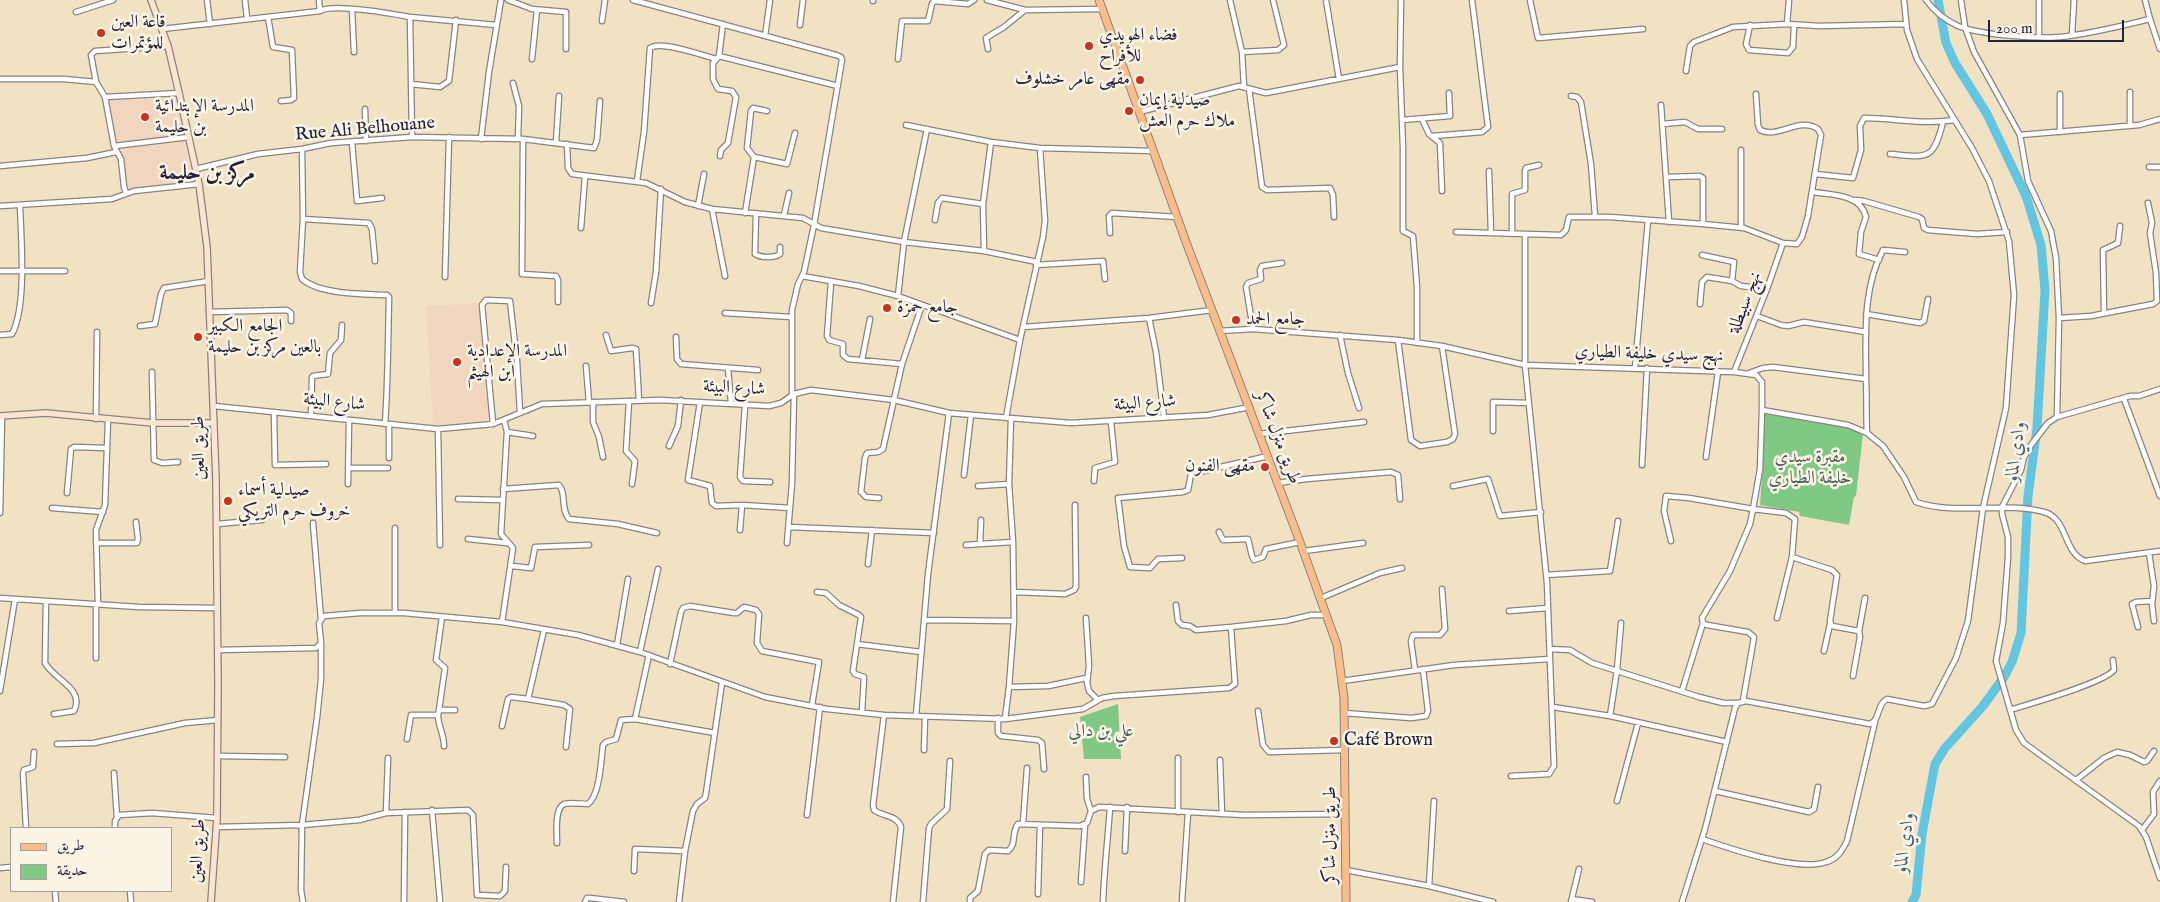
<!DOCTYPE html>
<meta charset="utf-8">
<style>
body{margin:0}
#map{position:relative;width:2160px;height:902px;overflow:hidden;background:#f2e2c4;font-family:"IM FELL English",Amiri,serif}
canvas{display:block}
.legend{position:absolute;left:10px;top:827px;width:162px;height:65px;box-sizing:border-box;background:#fcf5e5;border:1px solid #a5a1a1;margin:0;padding:6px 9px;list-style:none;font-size:15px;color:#22223b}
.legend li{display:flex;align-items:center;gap:10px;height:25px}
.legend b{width:25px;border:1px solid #a5a1a1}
.scale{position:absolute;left:1988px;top:20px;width:136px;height:22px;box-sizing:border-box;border:2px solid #22223b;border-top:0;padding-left:6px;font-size:15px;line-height:18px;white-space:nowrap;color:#22223b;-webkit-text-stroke:4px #fcf5e5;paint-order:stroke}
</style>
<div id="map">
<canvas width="2160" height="902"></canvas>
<ul class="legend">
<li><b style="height:6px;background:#f8bd89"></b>طريق</li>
<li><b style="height:14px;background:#80c985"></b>حديقة</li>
</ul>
<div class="scale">200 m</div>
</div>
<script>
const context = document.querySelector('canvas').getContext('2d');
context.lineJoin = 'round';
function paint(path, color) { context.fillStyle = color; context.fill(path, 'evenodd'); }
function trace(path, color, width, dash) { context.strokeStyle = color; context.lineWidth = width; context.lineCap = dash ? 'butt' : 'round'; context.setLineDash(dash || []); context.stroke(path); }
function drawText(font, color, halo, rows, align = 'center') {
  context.font = font + ' "IM FELL English",Amiri,serif'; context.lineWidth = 5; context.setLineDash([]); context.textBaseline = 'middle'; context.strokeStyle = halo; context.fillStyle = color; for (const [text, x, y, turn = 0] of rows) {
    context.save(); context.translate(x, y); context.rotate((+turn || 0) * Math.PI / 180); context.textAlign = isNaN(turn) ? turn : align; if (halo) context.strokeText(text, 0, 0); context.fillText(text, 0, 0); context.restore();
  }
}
paint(new Path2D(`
 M175,99L182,134L180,136L118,143L115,140L109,100Z
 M184,141L193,181L174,184L171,181V184L129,189L126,187L122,148Z
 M478,303L489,417L486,422L437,425L433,422L426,306Z`), '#f2d5be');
paint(new Path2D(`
 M1766,414L1854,429L1863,434L1856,496L1854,497L1849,525L1800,516L1799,512L1760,505L1763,462V416Z
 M1118,704L1121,759H1084L1080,717Z`), '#80c985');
trace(new Path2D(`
 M1912,902L1916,895L1922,834L1935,764L1945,748L1983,706L2004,677L2012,662L2021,633L2028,496L2037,428L2045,290L2041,245L2026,196L1987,114L1955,63L1946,43L1938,0`), '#63c6e1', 9);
const street = new Path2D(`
 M207,0L210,24
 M245,0L247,18
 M319,0L320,11
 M508,0L532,9L566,12V49
 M633,0L836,55L841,57L842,60L814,225L804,272L798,284L792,310V395
 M987,0L1025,10L1102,9
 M1230,0L1242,52L1244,87
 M1326,0L1339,79
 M1530,0L1538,38L1643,29
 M1789,0L1787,24L1820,26L1906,24
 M1926,0C1934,11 1945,20 1958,26C1982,35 2035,39 2060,37C2090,34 2121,26 2150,19L2145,0
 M1961,0L1965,27L1974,52L2020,135L2028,181L2051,231L2056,258L2059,318L2091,316L2153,304L2157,301L2156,273L2150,233L2152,223L2148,203
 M873,1V0
 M352,9L354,52
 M76,12L113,0
 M268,17L273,47L292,50L294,98L291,100L281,101
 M2150,19L2160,49
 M602,21L605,0
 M800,25L803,0
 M1750,25L1746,44L1749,50L1788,53L1793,47L1794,25
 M162,29L320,11C332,3 394,14 410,17
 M2072,35L2074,0
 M765,36L770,0
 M2039,37V0
 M988,49L986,38L1004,27L1025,10
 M1242,52L1278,50L1284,45L1273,0
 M719,56L838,86
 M532,59L537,10
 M898,59L902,21H928L932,4L934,1L968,4L974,0
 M1400,67L1403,148V231L1413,236L1417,287V343
 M1686,71L1690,46L1694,42L1733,27L1787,24
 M0,79H64L96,82
 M513,83L519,106L518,139
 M411,84L440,87L449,81L456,20
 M1249,89L1262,187L1267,190L1330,188L1333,195L1334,217
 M2130,92V126
 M1571,96L1577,97L1581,102L1591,164L1595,216
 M105,97L179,93
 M1661,105L1669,222
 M365,109L366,141
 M1139,112L1239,86L1266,93L1400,67L1401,0
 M1422,119L1429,134L1440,143L1442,191
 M1402,120L1450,116L1449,93
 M1663,124L1685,122L1698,129H1722
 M906,125L991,142L1040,148L1153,151
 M2060,132V94
 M2020,135L2139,125L2160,119
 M1433,136L1482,132L1488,127L1472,0
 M412,137L410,17L496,25
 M481,139L489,72L501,0
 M523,139L522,274L556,276L558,280V302
 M352,142L357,201L382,198
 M556,142L559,96
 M567,144L568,168L572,174L646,183L685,202L712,209L803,218L821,228L904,242L927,129
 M114,146L189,137
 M302,149L303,219L300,272L302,279C321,295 363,294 387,295L389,297C388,340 388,382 385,424
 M1890,154C1927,157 1933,162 1943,122
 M720,156L721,150L728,143L736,97L732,91L718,89L713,79V63L719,56L723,24
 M754,157L787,164L795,133
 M0,166L87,158L116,152
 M2149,167H2160
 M196,169L258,154L302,149L331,143L412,137L523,139L594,148L597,140L600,101
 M1489,171L1491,233
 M1815,174L1853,178L1861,150L1860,126L1864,118C1894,118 1924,125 1954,120
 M1667,177L1700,176L1703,178V224
 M637,181L644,132L650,48C660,40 702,55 716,59
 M1813,192C1832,195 1861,194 1866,217L1861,232L1859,254L1879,260
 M126,193L124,187L121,159L114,146L105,97L96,82L91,55L95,51L168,46
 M1855,200L1864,201L1919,217L1922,219L1924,228L1928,230L1977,234L2007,232
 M0,206L112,199L134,191L199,184
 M698,206L704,174
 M712,209L725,276
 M745,213L754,157L747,148L751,111L753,108L767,111
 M756,214L755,254C761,258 775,258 780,254V247
 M784,215L789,193
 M303,219L369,223L372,229L375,261
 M935,220L938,203L942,198L983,204
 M581,228L585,176
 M1741,228V150
 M1456,232L1561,235L1566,230L1569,217H1610L1703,224L1744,228L1783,243L1797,244L1802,237L1808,216L1821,135L1818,129C1800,116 1778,139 1760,130L1758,125L1756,94
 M1110,233L1109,216L1112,213L1177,217
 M1512,234V194L1525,190V171L1526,168L1539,165
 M984,251L983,204L991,142
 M1702,255L1734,262L1732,281
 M1036,265L1103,261L1105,279
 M0,271H65
 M802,276L859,286L898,296L1020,340
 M445,277L449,137
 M831,282L827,336L829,340L843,344V355L848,359L902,364
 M898,296L904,242L984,251L1037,262
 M651,303L656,272L661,189
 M1700,304L1702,282L1707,277L1732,281L1741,286L1767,289
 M209,312L287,310L291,313V321
 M725,313L791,317
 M2104,313L2103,250L2118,243L2120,226
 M1866,314L1920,323L1924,321L1928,299
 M1757,316L1781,325L1788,326L1804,322L1866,332
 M1149,318L1156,352L1164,417
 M140,326L155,324L161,294L164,288L209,281
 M1023,327L1149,318L1212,310
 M1253,329L1246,287L1248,283L1261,279L1260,270L1262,266L1282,263
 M1219,331L1253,329L1398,340L1442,346L1525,365L1734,372L1756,375L1762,382V410L1848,425L1867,433L1883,446L1904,477L1916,502C1957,516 2002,501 2044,512C2068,518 2063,553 2085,561L2160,551
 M0,335L12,334C27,306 21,238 20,206
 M606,335L611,351L632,348L636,349L639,400
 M1340,335L1348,373L1359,408
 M676,337L677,359L681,364L758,370
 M1398,340L1411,440L1420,446L1447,442L1453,439L1455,434L1442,346
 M862,360L870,319
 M586,366L589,402
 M728,368L731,403
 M1635,368L1648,220
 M152,372L154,460L162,463L178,462
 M1734,372L1767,289L1783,243
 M1749,373L1763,368L1773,367L1866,379
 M2160,389L2139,396H2130L2057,417L2048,423L2031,445L2024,457L2021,470L2002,507V514L2008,537V557L2003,623L1996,661L2016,730L2024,743L2139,826L2146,837L2160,878
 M2124,399L2160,496
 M629,401L626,451L635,461L632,484
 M593,402V422L599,437L603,457
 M700,402L688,480L710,486L712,503L716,506L742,505L790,508
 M214,406L438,429L493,424L542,404L660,400L769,406L781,403L794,394L811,390L894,400L949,413L1071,423L1208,415L1250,407
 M745,406L740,477L743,481L770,482
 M274,412L275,465L326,464
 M311,415L312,377L313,376L328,374L330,353L341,340L342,325
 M2057,417L2059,318
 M1006,418L1020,340L1043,237L1045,221L1040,148
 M96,419L97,332
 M493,424L482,305L486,300L510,301L517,361L520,412
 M389,425V458
 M438,429L440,545
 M1493,431V402L1529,403
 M507,432L533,436
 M1867,433C1866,415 1867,397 1866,379C1866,336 1862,289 1883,250L1905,252
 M1259,434L1364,422
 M669,446L678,426L681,400
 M1706,457L1718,372
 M1642,465L1647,368
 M348,468H388
 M964,475L971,415
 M1094,481L1095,468L1115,462L1111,422
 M1278,483L1306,479L1391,472L1398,475L1400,499
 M348,484L349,420
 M978,486L1009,484
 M1453,486L1488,479L1500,516L1541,512
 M503,489L559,485C567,494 560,509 569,519L618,524L657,533
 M67,493L71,449L74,447L107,448
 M879,498L866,497L861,492L865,458L867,453L878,452L883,449L902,364L922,305
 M458,499L502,500
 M52,508L103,512
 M0,513L2,416
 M981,520L980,544L1013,542
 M313,523L321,619
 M217,524L262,520
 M789,527L934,533
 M740,530L742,505
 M1219,532L1223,540L1248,539L1252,556L1254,560L1263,557L1266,549L1300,542
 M468,539L507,543
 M1671,541L1664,511L1666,496L1689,498L1753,509L1760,469L1762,410
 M96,543H137L138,539L136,522
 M787,543L792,483L794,394
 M966,545L980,544
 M1304,551L1363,543
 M2149,553L2154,586L2152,604L2154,621
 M1792,557L1832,570L1837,575L1830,621L1832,626L1859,631L1865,598
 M1182,558L1158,559L1150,568L1130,567L1124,546L1118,498L1183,492L1188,490L1191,474L1268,456
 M868,564L872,530
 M512,566L531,568L535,547L589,545
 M1546,575L1610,571L1618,521
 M817,592L826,593L839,605L859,615L861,617L857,644L921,652
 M1014,592L1065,594L1074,590L1076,587L1075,505
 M0,598L139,607L217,608
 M1321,598L1380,573L1402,568
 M46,601L45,663C54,680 85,688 74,711L54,714
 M96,604V658
 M98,604L96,530L105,505L108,420
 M1176,605L1178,621L1182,625L1190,626L1196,630L1231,627
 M1509,611L1548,608
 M395,613V528
 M442,617L436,660L445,668L439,710H455
 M1086,618L1089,666L1087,683L1089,691L1098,700
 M924,620L1014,621
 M502,622L513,548L501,534L507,432L504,420
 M2138,627L2132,604L2136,602L2152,601
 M857,644L853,671L855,674L864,677L862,712
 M617,645L628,579
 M1550,649L1570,650L1592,663L1699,697L1723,703H1738
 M218,650L316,648L321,643L319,623L324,616L360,613H404L502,622L578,635L640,652L765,697L827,709L884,715L1005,719L1021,717L1083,709L1102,698L1114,696L1229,688L1235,684L1231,627L1286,621L1311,615H1327
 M1824,651L1830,624
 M640,652L658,569
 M670,664L681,612L683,608L690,606L734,613H737L744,607L756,610L759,614L757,643L762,651L819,662L812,705
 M1415,670L1411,641L1413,635H1440L1445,629L1442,589
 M1853,676L1860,637L1859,631
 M1342,681L1454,665L1550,659
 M1009,687L1048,686L1086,678
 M0,691L15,599
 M1682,691L1703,623
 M528,699L564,705L570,709L566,747
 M1743,701L1754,637L1748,632L1707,625L1703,623L1702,618L1730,571L1750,524L1753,509L1786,513L1795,519L1792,557L1777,618
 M1553,707L1610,716L1727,742
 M2010,710C2029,704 2104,683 2114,670L2113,660
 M1258,711L1263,745L1269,752L1345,750
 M1344,713L1411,718L1426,716L1428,711L1423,669
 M438,715C438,727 444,733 444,746
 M884,715L873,805L874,810C883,817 896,814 901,827L893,902
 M916,716L928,574L949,413
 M1610,716L1617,670L1621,623
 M998,718V733L1001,736L1038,740L1042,743L1044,769
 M635,719L715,733
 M1005,719L1009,687L1014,621L1013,542L1009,484L1011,419
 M502,726L508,699L511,697L528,699L544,630
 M407,739L411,715H438L439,710
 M57,744L94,743L185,723L218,720
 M924,750L925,717
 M218,756L285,757
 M1178,758V812
 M1220,760L1222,814
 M114,773L117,818
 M1511,776L1549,774L1554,766L1547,583L1525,365V235
 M1086,777L1087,799L1091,811
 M2076,780L2104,758L2117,752L2130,755L2144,762L2147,761L2154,751
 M1715,791L1809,812L1814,809L1818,787
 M1617,801L1638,723
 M432,810L440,902
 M386,813L388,758
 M807,815L820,707
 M1023,823L1027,768
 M216,827L302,825L359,820L386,813L468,810L473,815L477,895L500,896L505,891L506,867
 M26,828L23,773L24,770L33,767L34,752
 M115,828V821L119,815L152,813L217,818
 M2142,830L2154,814L2153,792L2160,781
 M1702,839C1731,849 1798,872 1826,862C1837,859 1842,851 1847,841L1875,722
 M557,843C557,834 554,809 564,804C570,802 582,804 588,804C600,795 601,760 603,745L606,742L616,739L621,720L635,719L649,655
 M1125,851L1127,807
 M0,868L11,867
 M1346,870L1429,886L1493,902
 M634,871L635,849L685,851
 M1081,882L1085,825
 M1429,886L1434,801
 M55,891L56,902
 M130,891L131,902
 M1038,894L1040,825
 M1572,899L1592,902
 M303,902L301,890L302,825L317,718L321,679V644
 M404,902L405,812
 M585,902L587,898H590L624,902
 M679,902L685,851L693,811L697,804L705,798L706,793L722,683
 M923,902L929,828L931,824L947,809L950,761
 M970,902V898L978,891L985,854L989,850L1008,851C1017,844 1011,833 1018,824L1080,826L1087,823L1091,811L1099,807L1244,815L1346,814
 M1103,902C1104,870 1108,839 1110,807
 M1182,902L1188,813
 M1571,902L1579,869
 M1682,902L1705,829L1735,708L1738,703L1746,701L1870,724C1881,719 1876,705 1887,699L1924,706L1932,704L1956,658L1968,621L1983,508L2006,408L2014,295L2009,241L1989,181L1972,148L1917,59L1907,30L1904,0`);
const secondary = new Path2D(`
 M151,0L168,46L179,93L199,184L207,247L216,480L218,683L217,818L211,902
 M0,416L46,413L153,423H214`);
const primary = new Path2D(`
 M1099,0L1186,242L1300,542L1337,645L1344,698L1346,902`);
trace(street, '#8a8280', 7);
trace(secondary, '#8a8280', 8);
trace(primary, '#8a8280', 9);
trace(street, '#fff', 4.5);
trace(secondary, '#fce5d0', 5.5);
trace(primary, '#f8bd89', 7);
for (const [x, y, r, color] of [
 [101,33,5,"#c8321e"],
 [1089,46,5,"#c8321e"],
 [1140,80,5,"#c8321e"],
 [1129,111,5,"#c8321e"],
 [145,117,5,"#c8321e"],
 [887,308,5,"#c8321e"],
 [1236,320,5,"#c8321e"],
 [198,337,5,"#c8321e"],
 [457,362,5,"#c8321e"],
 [1265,467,5,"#c8321e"],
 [228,501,5,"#c8321e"],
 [1334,741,5,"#c8321e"]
]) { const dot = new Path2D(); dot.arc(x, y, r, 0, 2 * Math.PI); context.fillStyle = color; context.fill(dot); trace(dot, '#fcf5e5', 2); }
drawText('18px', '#22223b', '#fcf5e5', [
 ["قاعة العين",111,23],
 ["للمؤتمرات",111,44],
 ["فضاء الهويدي",1099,36],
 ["للأفراح",1099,57],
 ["مقهى عامر خشلوف",1130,80,"right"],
 ["صيدلية إيمان",1139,101],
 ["ملاك حرم العش",1139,122],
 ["المدرسة الإبتدائية",155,107],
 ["بن حليمة",155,128],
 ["جامع حمزة",897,308],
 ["جامع الحمد",1246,320],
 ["الجامع الكبير",208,327],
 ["بالعين مركز بن حليمة",208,348],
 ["المدرسة الإعدادية",467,352],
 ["ابن الهيثم",467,373],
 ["مقهى الفنون",1255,467,"right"],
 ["صيدلية أسماء",238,491],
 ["خروف حرم التريكي",238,512],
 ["Café Brown",1344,741]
], 'left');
drawText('18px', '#22223b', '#fcf5e5', [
 ["Rue Ali Belhouane",365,130,-5],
 ["نهج سبيطلة",1746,303,-69],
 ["نهج سيدي خليفة الطياري",1649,355,2],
 ["شارع البيئة",734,389,3],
 ["شارع البيئة",334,403,6],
 ["شارع البيئة",1145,404,-4],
 ["طريق منزل شاكر",1277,438,69],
 ["طريق العين",200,448,-91],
 ["طريق منزل شاكر",1331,835,-90],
 ["طريق العين",199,851,-87]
]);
drawText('18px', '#435c55', '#fcf5e5', [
 ["مقبرة سيدي",1810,458],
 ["خليفة الطياري",1810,479],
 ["علي بن دالي",1101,732]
]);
drawText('italic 19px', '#395b75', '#fcf5e5', [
 ["وادي الماو",2017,452,-83],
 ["وادي الماو",1906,843,-83]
]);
drawText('bold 22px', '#22223b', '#fcf5e5', [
 ["مركز بن حليمة",207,174]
]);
</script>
